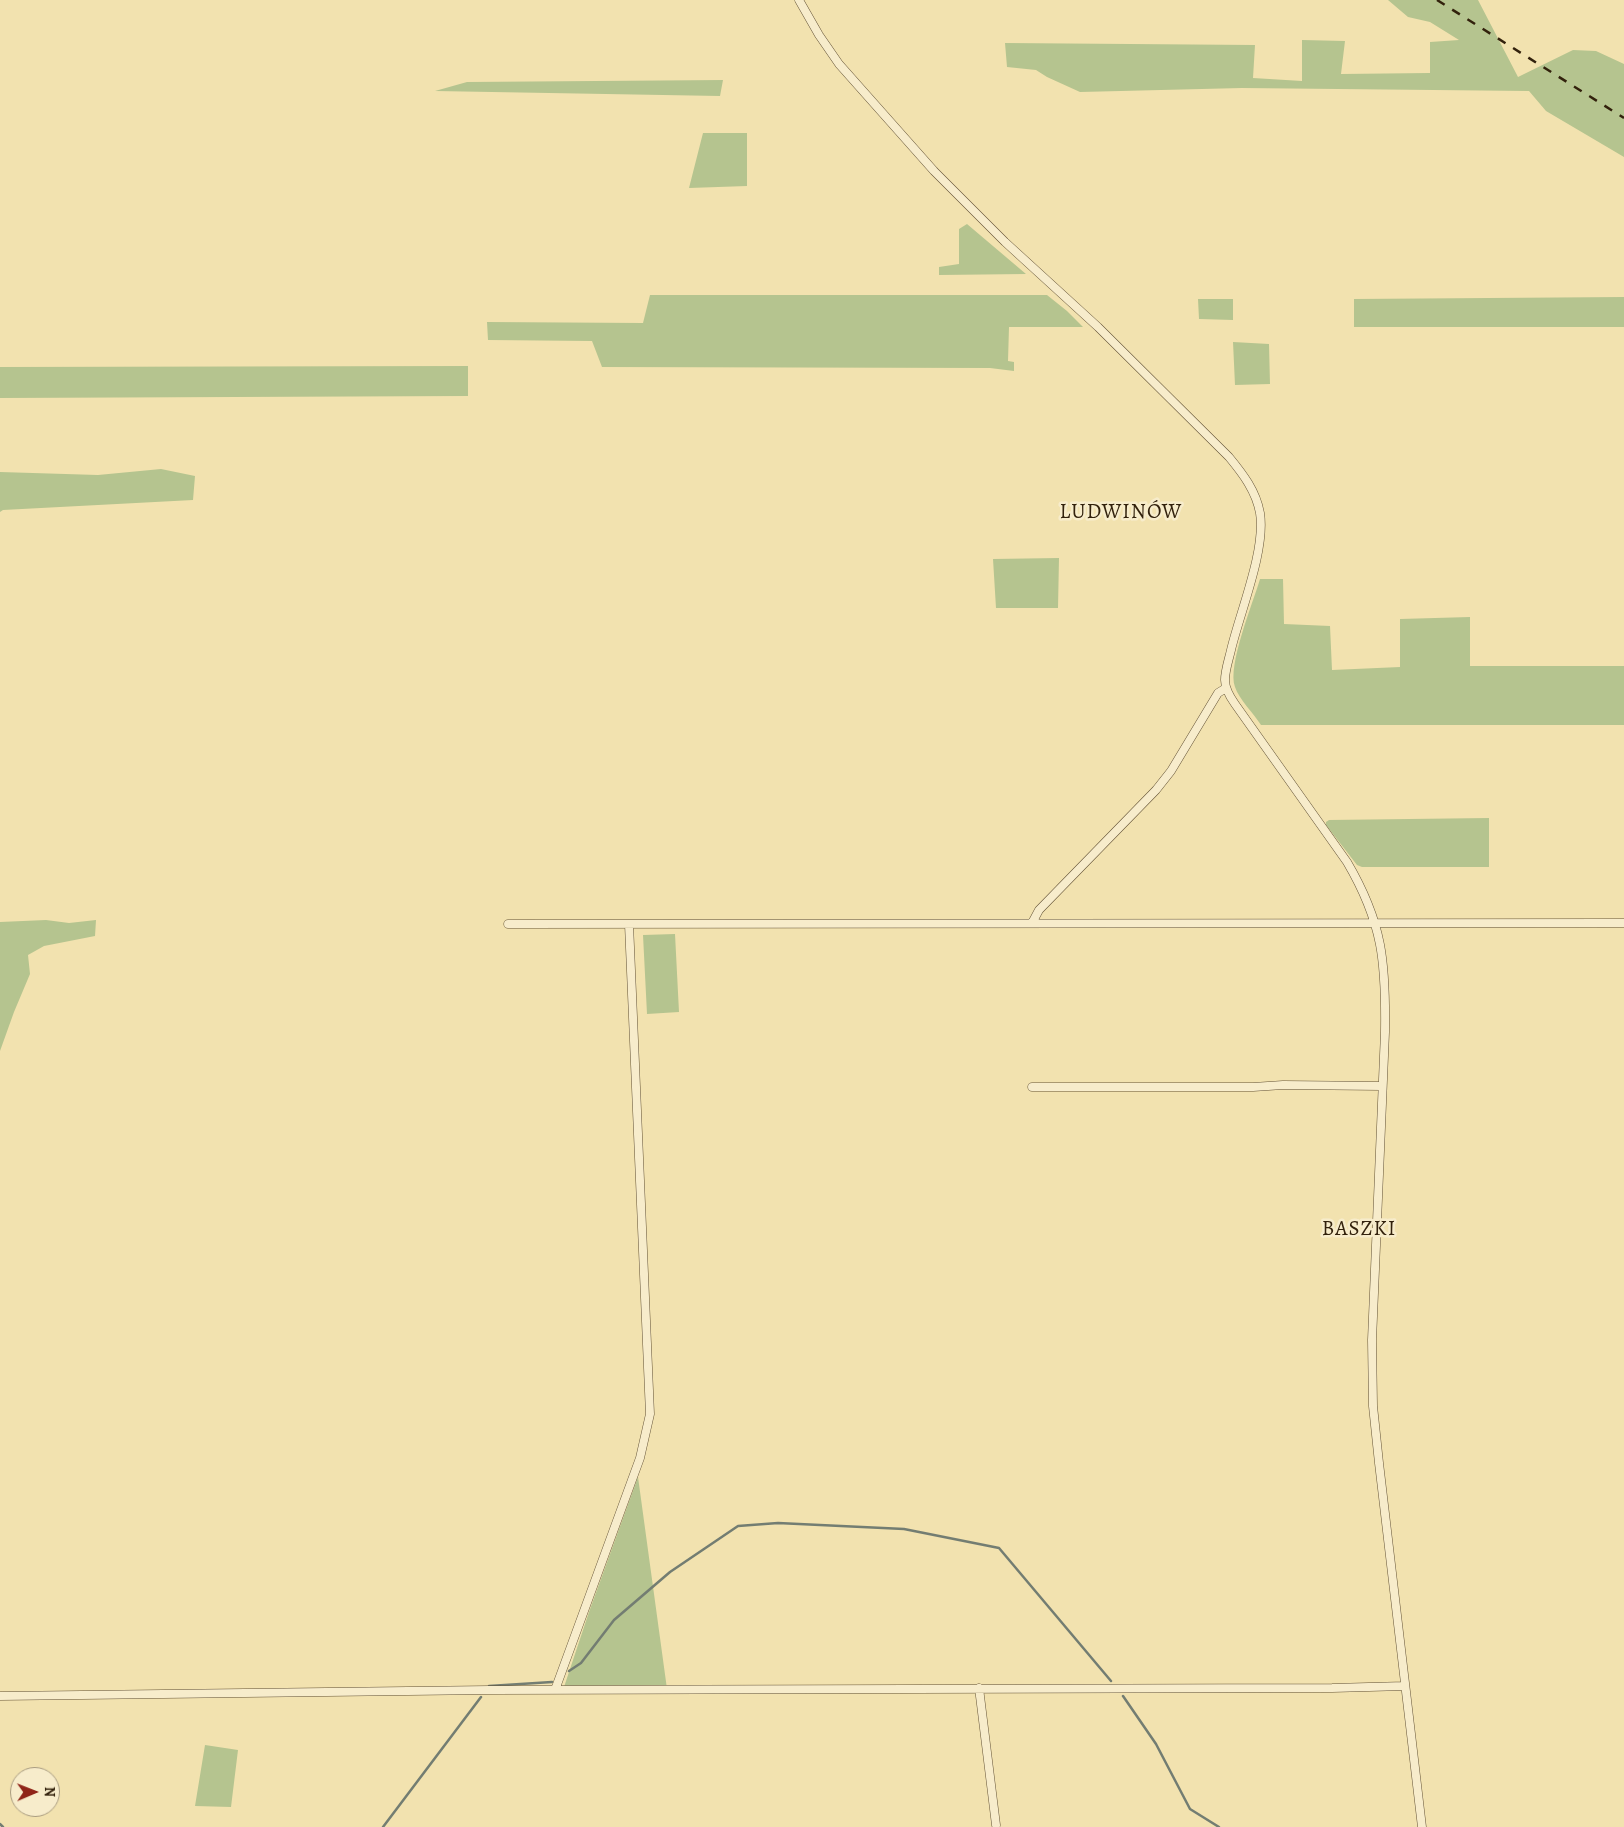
<!DOCTYPE html>
<meta charset="utf-8">
<style>
body{margin:0}
#map{position:relative;width:1624px;height:1827px;overflow:hidden;background:#f2e2af;font-family:Alegreya,serif}
canvas{display:block}
.north{position:absolute;left:10px;top:1767px;width:50px;height:50px;box-sizing:border-box;background:#f7eccb;border:1px solid #a89b7f;border-radius:50%;rotate:89deg;font-size:14px;font-weight:700;line-height:20px;text-align:center;color:#32210c}
.north::after{content:'';display:block;margin:auto;width:18px;height:22px;background:#8f2418;clip-path:polygon(50% 0,100% 100%,50% 72%,0 100%)}
</style>
<div id="map">
<canvas width="1624" height="1827"></canvas>
<div class="north">N</div>
</div>
<script>
const context = document.querySelector('canvas').getContext('2d');
context.lineJoin = 'round';
function paint(path, color) { context.fillStyle = color; context.fill(path, 'evenodd'); }
function trace(path, color, width, dash) { context.strokeStyle = color; context.lineWidth = width; context.lineCap = dash ? 'butt' : 'round'; context.setLineDash(dash || []); context.stroke(path); }
function drawText(font, color, halo, rows, align = 'center') {
  context.font = font + ' Alegreya,serif'; context.lineWidth = 5; context.setLineDash([]); context.textBaseline = 'middle'; context.strokeStyle = halo; context.fillStyle = color; for (const [text, x, y, turn = 0] of rows) {
    context.save(); context.translate(x, y); context.rotate((+turn || 0) * Math.PI / 180); context.textAlign = isNaN(turn) ? turn : align; if (halo) context.strokeText(text, 0, 0); context.fillText(text, 0, 0); context.restore();
  }
}
paint(new Path2D(`
 M1388,0H1478L1518,77L1573,50L1596,51L1624,64V157L1546,111L1529,91L1242,88L1080,92L1047,77L1036,70L1007,67L1005,43L1255,45L1253,78L1302,81V40L1345,41L1341,74L1430,73V42L1459,40L1430,22L1408,17Z
 M723,80L720,96L435,91L467,82Z
 M703,133H747V186L689,188Z
 M967,224L1026,274L939,275V267L959,264V229Z
 M650,295H1047L1067,311L1083,327H1009L1008,361L1014,362V371L990,368L602,367L592,341L488,340L487,322L643,323Z
 M1624,297V327H1354V299Z
 M1198,299H1233V320L1199,319Z
 M1233,342L1269,344L1270,384L1235,385Z
 M468,366V396L0,398V367Z
 M161,469L195,476L193,500L3,510L0,512V472L98,475Z
 M1059,558L1058,608H996L993,559Z
 M1260,579H1283L1284,624L1330,626L1332,670L1400,667V619L1470,617V666H1624V725H1261C1254,714 1239,699 1235,687C1227,666 1253,603 1260,579Z
 M1489,818V867H1362L1357,865L1326,825V822L1329,820Z
 M46,920L69,923L96,920L95,936L44,946L28,955L30,974L14,1012L0,1051V922Z
 M675,934L679,1012L647,1014L643,935Z
 M638,1477L667,1689L562,1693L589,1612Z
 M205,1745L238,1750L231,1807L195,1806Z`), '#b5c48f');
trace(new Path2D(`
 M569,1671L581,1663L614,1620L670,1572L738,1526L778,1523L904,1529L999,1548L1111,1681
 M489,1686L552,1682
 M1123,1696L1156,1744L1190,1809L1219,1827
 M0,1824L3,1827
 M383,1827L481,1697`), '#737d72', 2.5);
const street = new Path2D(`
 M799,0L819,35L839,64L934,171L1005,242L1098,327L1229,457C1243,474 1256,491 1260,513C1266,550 1240,612 1231,650C1229,659 1225,670 1225,680C1225,689 1230,697 1235,704L1347,862C1383,923 1386,963 1385,1032L1372,1340L1373,1406L1379,1463L1422,1827
 M1032,923L1039,910L1156,790L1171,771L1218,693L1226,688
 M508,924L1624,923
 M1032,1087H1253L1283,1085L1382,1086
 M979,1688L996,1825
 M555,1690L640,1458L650,1414L629,924
 M0,1696L490,1690L1332,1688L1405,1686`);
trace(street, '#625135', 9);
trace(street, '#f7eccb', 8);
trace(new Path2D(`
 M1437,0L1624,118`), '#32210c', 2.5, [9, 9]);
context.letterSpacing = '1px';
drawText('21px', '#32210c', '#f7eccb', [
 ["LUDWINÓW",1121,513],
 ["BASZKI",1359,1230]
]);
context.letterSpacing = '0px';
</script>
